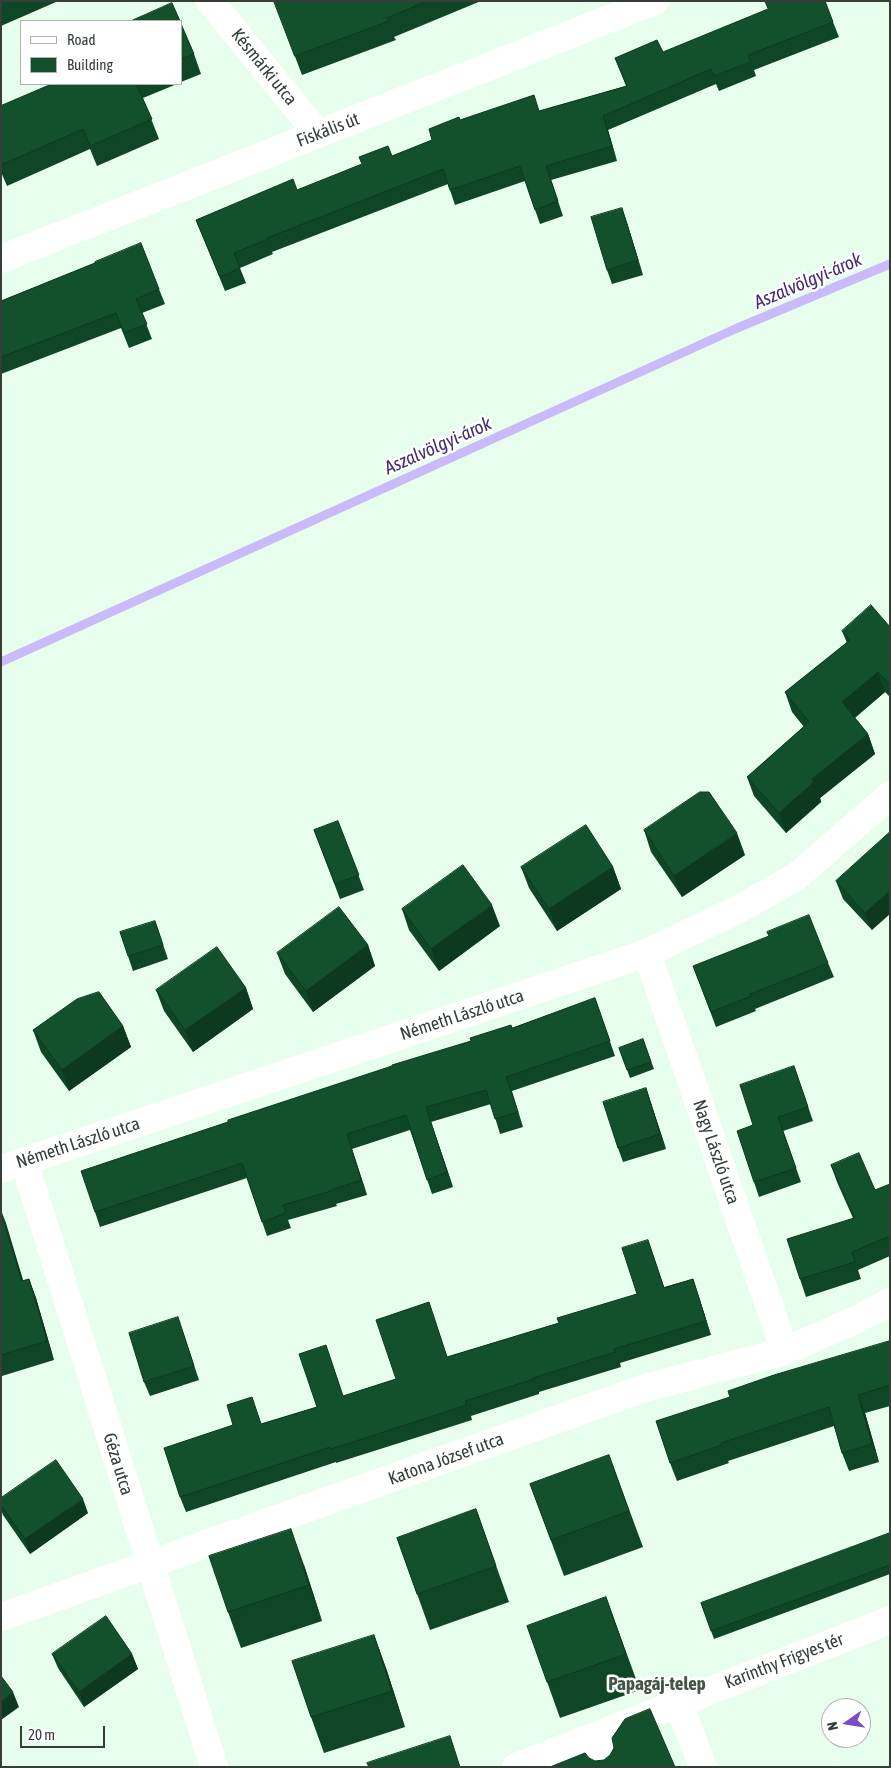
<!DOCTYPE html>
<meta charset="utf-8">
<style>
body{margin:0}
#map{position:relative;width:891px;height:1768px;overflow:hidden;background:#e7feec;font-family:"Asap Condensed",sans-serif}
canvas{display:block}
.frame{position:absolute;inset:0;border:2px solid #353e37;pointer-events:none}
.legend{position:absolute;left:20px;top:20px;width:162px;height:65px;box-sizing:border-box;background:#fff;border:1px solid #aeb2af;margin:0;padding:6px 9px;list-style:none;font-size:15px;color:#353e37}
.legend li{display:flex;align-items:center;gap:10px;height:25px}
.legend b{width:25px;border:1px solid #aeb2af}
.north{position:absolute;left:821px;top:1698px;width:50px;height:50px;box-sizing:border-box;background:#fff;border:1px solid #aeb2af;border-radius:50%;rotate:257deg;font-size:14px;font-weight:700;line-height:20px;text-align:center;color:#353e37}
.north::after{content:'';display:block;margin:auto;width:18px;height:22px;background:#784ec7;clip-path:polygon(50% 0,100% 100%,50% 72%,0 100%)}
.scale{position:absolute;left:20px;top:1726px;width:85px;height:22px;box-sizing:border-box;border:2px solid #353e37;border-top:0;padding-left:6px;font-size:15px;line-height:18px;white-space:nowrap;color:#353e37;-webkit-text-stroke:4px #fff;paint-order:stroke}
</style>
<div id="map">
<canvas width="891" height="1768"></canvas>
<div class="frame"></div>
<ul class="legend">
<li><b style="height:6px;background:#fff"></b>Road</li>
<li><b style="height:14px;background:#12512b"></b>Building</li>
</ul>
<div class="north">N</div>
<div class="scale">20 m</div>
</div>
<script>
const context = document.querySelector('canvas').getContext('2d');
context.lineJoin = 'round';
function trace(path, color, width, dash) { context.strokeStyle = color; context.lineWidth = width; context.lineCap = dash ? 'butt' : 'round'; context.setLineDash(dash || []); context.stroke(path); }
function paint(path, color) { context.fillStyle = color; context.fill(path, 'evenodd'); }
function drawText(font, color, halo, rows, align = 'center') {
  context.font = font + ' "Asap Condensed",sans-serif'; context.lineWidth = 5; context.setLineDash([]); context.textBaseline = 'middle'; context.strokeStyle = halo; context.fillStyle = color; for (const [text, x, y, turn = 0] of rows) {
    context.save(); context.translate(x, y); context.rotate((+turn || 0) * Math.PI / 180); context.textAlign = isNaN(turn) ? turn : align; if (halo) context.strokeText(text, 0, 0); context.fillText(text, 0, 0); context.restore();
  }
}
trace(new Path2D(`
 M1,662L735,329L890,264`), '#cabafa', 9);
trace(new Path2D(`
 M210,1L318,134
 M647,953L785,1351
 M24,1161L214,1767
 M1,1169L647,953L741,908L796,877L890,795
 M1,1617L645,1388L785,1351L858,1319L890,1302
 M678,1702L703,1767
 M595,1737L606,1767
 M516,1767L890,1620`), '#fff', 28);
trace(new Path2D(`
 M1,259L655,1`), '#fff', 28);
paint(new Path2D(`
 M1,1H56V2L1,26Z
 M274,1H481L394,37L396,40L302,75Z
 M833,22L839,37L754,70L756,76L719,91L716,84L608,130L617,161L551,180L563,216L540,224L525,181L455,205L448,184L272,252L273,254L240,268L246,283L225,291L196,220L297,190L392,156L432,140L460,120L540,111L626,86L615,58L663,52Z
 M181,24L194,54L201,74L181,82Z
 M52,84H177L143,98L159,139L97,166L90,149L7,186L1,172V106Z
 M622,208L627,223L643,275L612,284L607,270Z
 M95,263L159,289L165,304L142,313L152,339L129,348L121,328L1,374V301Z
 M890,627V697L885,692L855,718L868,734L875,754L820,798L821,802L786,833L754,796L747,777L804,727L792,712L785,692L847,643L842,631Z
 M338,821L364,890L340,899L314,830Z
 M644,830L745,855L682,897L651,852Z
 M890,832L872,930L843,899L836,881Z
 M521,867H613L621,889L557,931L529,888Z
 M402,909L500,926L439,971L409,930Z
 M155,921L168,959L133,971L128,956Z
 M368,945L375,966L313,1012L285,974L277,953Z
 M828,963L834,977L755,1009L756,1011L716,1027L693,966Z
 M246,988L253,1009L193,1052L164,1011L156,990Z
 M595,998L615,1056L512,1091L523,1127L500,1134L491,1104L431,1122L453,1187L432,1194L410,1130L352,1149L367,1195L336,1204L337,1206L288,1220L291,1228L267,1236L247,1178L100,1227L95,1212L471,1041L512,1028Z
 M123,1026L131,1047L69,1091L41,1052L33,1030Z
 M643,1039L654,1069L630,1078L619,1048Z
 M794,1066L813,1121L783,1131L801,1182L759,1197L754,1182L753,1125Z
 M646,1088L666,1149L623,1162L618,1148Z
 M831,1165L875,1190L890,1184V1256L858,1270L861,1279L806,1297L800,1279L853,1218L837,1182Z
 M1,1210L23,1281L29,1279L36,1298L54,1360L2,1376Z
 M648,1240L664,1287L693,1279L698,1294L711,1335L620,1363L621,1367L539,1392V1394L471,1416L472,1420L336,1463V1462L186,1512L180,1497L261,1424L317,1407L331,1360L343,1396L396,1379L434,1317L447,1357L559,1323L637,1294Z
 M183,1332L199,1380L150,1396L144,1382Z
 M890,1341V1406L865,1413L879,1462L849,1471L842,1453L834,1426L728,1461L729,1463L677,1481L670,1463L730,1397Z
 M609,1455L643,1547L564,1576L530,1484Z
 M1,1498L88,1513L30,1554L3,1515L1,1509Z
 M476,1509L509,1602L430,1630L397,1538Z
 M890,1533V1574L714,1639L701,1603Z
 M304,1565L322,1621L241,1648L228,1612Z
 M606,1597L640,1690L560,1718L527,1626Z
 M374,1635L387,1671L405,1727L324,1753L311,1717Z
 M52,1654H132L138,1669L84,1707L58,1668Z`), '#0f4625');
paint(new Path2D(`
 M603,116L608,130L617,161L612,146Z
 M622,208L627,223L643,275L638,260Z
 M878,672L885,692L849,722L842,702Z
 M868,734L875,754L820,798L821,802L786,833L779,813L812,779Z
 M737,833L745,855L682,897L674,876Z
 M613,867L621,889L557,931L549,909Z
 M890,890V914L872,930L865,913Z
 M492,905L500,926L439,971L431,949Z
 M368,945L375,966L313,1012L306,991Z
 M246,988L253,1009L193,1052L185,1030Z
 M123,1026L131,1047L69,1091L62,1070Z
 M646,1088L651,1103L666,1149L660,1134Z
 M426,1107L431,1122L453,1187L447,1172Z
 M347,1134L352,1149L367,1195L361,1180Z
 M1,1210L6,1223L29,1300L22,1281Z
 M29,1279L36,1298L54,1360L47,1341Z
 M693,1279L698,1294L711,1335L706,1321Z
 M858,1395L865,1413L879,1462L872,1444Z
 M83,1499L88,1513L30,1554L25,1539Z
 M291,1529L304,1565L322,1621L309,1585Z
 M374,1635L387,1671L405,1727L392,1691Z
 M132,1654L138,1669L84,1707L79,1692Z
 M13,1692L19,1707L1,1720V1701Z`), '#0d391e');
const building = new Path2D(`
 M274,1H427L387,18L389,21L295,56Z
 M765,1H825L833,22L748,55L751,62L714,76L711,69L603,116L612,146L546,166L558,201L535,210L520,166L450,190L443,169L267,238L268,239L234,253L240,268L220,277L196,220L293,179L297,190L362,164L359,157L388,146L392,156L432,140L429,129L459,117L460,120L534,95L539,111L627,86L615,58L657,40L663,52L768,9Z
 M172,3L180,21H131Z
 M181,24L194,54L181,59Z
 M52,84H136L152,119L90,146L83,129L1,165V106Z
 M622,208L638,260L607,270L591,217Z
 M141,243L159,289L136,299L147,324L124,333L116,313L1,357V301L95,263V262Z
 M871,605L890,627V685L878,672L842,702L868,734L812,779L814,782L779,813L747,777L809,722L785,692L850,640L842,631Z
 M700,792H709L737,833L674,876L644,830Z
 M338,821L359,875L335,884L314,830Z
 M586,825L613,867L549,909L521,867Z
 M890,832V890L865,913L836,881Z
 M463,865L492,905L431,949L402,909Z
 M339,907L368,945L306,991L277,953Z
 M809,915L828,963L750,994L751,996L711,1012L693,966L769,936L767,932Z
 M155,921L163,945L128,956L120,932Z
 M217,947L246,988L185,1030L156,990Z
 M99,992L123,1026L62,1070L33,1030L77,999Z
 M595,998L610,1041L506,1077L518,1112L495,1119L486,1090L426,1107L447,1172L427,1180L406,1115L347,1134L361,1180L331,1190V1191L283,1205L286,1213L262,1222L242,1163L95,1212L81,1171L228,1122V1120L392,1066V1065L471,1041L470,1038L511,1025L512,1028Z
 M643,1039L651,1062L627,1070L619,1048Z
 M794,1066L808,1107L778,1117L796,1168L754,1182L737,1131L753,1125L740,1085Z
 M646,1088L660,1134L618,1148L603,1102Z
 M859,1153L875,1190L890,1184V1236L852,1252L855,1262L800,1279L787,1239L854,1218L831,1165Z
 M1,1212L22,1281L29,1279L47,1341L1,1355Z
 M648,1240L664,1288L693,1279L706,1321L614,1349L615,1352L533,1378L534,1379L465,1401L467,1405L331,1449L330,1447L180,1497L164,1448L233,1425L227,1405L252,1397L261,1424L317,1407L299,1354L326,1345L343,1396L396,1379L376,1320L429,1302L447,1357L559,1323L557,1318L637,1294L622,1248Z
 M178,1317L194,1366L144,1382L129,1333Z
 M890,1341V1385L858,1395L872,1444L842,1453L829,1407L721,1443L722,1445L670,1463L656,1421L730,1397L728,1391L774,1375Z
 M609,1455L629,1511L551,1540L530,1484Z
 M56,1460L83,1499L25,1539L1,1505V1498Z
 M476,1509L496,1566L417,1594L397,1538Z
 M291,1529L309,1585L228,1612L209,1556Z
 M890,1533V1565L711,1631L701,1603Z
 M606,1597L626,1654L547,1682L527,1626Z
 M106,1616L132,1654L79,1692L52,1654Z
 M374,1635L392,1691L311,1717L292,1661Z
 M1,1676L13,1692L1,1701Z
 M650,1709L675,1767H550L585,1753L589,1758L595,1761L604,1760L610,1755L614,1748L612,1738L625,1719Z
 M450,1736L460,1767H369L367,1763Z`);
paint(building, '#12512b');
trace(building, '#0d391e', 1);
drawText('18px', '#353e37', '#fff', [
 ["Késmárki utca",264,67,51],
 ["Fiskális út",328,130,-21],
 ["Németh László utca",462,1015,-18],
 ["Németh László utca",78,1143,-18],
 ["Nagy László utca",716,1152,71],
 ["Katona József utca",446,1459,-20],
 ["Géza utca",118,1464,73],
 ["Karinthy Frigyes tér",784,1661,-21]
]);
drawText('italic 19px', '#432a73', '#fff', [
 ["Aszalvölgyi-árok",808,281,-23],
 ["Aszalvölgyi-árok",438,446,-24]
]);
drawText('bold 19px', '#435547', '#fff', [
 ["Papagáj-telep",657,1684]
]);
</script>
